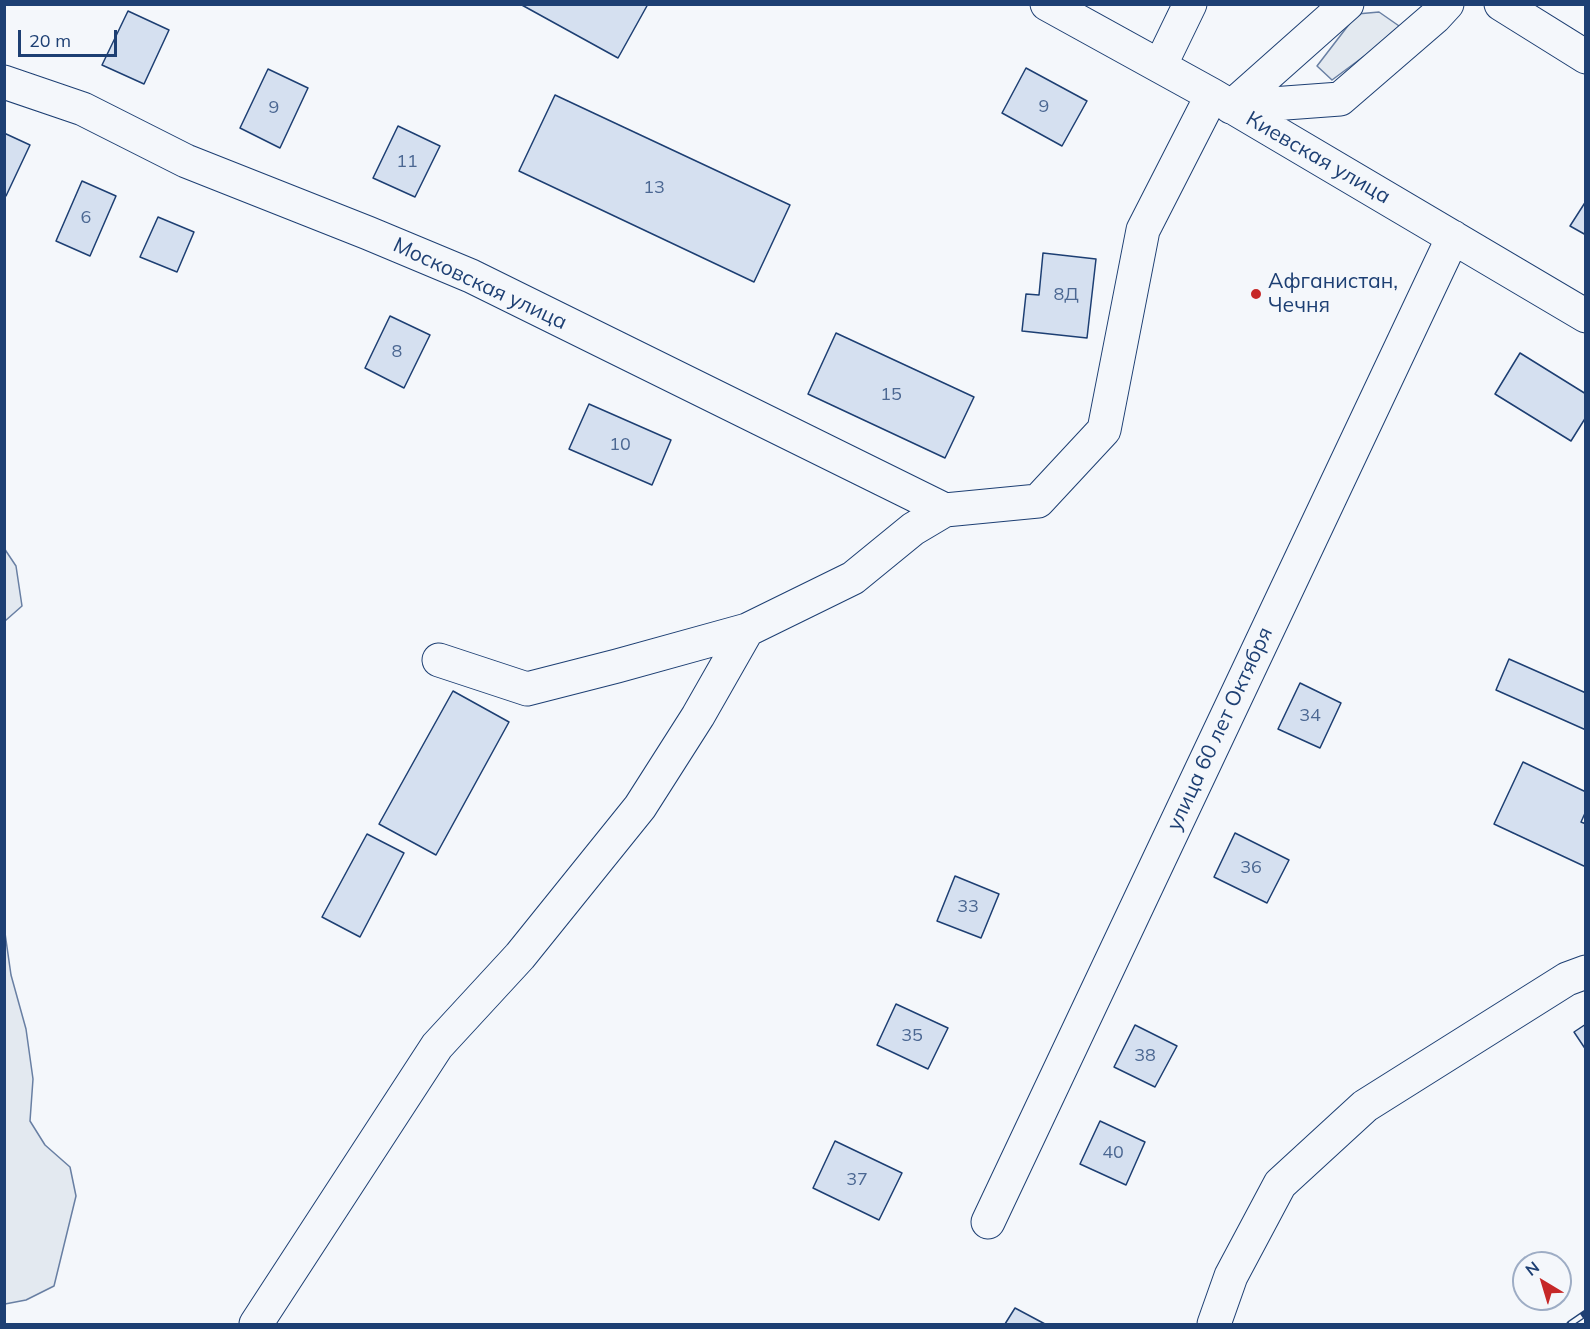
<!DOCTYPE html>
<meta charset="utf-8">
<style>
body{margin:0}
#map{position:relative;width:1590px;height:1329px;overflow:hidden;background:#f4f7fb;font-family:Mulish,sans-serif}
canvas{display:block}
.frame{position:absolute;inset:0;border:6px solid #1d3f73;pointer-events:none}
.north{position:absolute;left:1512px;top:1251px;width:60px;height:60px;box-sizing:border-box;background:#f4f7fb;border:2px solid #9eadc5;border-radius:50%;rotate:322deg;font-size:16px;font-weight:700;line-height:24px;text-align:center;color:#1d3f73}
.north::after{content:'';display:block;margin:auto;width:21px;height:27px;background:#c62828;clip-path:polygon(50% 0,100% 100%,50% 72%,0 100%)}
.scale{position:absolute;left:18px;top:30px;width:99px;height:27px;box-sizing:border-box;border:3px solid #1d3f73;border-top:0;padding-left:8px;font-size:18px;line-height:21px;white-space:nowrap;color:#1d3f73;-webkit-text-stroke:4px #f4f7fb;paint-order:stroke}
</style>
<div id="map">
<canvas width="1590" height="1329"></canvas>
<div class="frame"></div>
<div class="north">N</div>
<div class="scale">20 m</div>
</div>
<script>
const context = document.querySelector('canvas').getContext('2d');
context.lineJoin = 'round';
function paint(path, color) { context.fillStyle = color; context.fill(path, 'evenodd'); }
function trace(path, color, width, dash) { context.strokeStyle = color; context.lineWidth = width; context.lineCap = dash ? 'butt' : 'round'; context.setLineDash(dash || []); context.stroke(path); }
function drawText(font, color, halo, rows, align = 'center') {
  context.font = font + ' Mulish,sans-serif'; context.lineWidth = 4.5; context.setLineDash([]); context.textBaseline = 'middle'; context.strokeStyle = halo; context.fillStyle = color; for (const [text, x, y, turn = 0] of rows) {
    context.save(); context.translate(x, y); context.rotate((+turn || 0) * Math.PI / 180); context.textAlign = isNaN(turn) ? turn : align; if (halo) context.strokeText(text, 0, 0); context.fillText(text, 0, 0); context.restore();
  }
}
const green = new Path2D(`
 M1379,12L1402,28L1332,80L1317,66L1357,14Z
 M4,548L16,566L22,606L5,621Z
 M4,926L11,975L26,1029L33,1079L30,1121L45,1145L70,1167L76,1196L54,1286L26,1300L5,1304Z`);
paint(green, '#e3e9f0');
trace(green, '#687fa3', 1.5);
const building = new Path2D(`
 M520,4H648L618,58Z
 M128,11L169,30L144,84L102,65Z
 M1026,68L1087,101L1062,146L1002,113Z
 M268,69L308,88L280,148L240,128Z
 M555,95L790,205L754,282L519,171Z
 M398,126L440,146L415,197L373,178Z
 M4,133L30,145L6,196L4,195Z
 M82,181L116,196L90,256L56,241Z
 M1586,201V235L1570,226Z
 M158,217L194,232L177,272L140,257Z
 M1043,253L1096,259L1087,338L1022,331L1026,294L1039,295Z
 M390,316L430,335L404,388L365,368Z
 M836,333L974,397L945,458L808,394Z
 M1520,353L1586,394V417L1571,441L1495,394Z
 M589,404L671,440L652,485L569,449Z
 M1509,659L1586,693V730L1496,690Z
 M1300,683L1341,703L1320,748L1278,729Z
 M453,691L509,722L436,855L379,824Z
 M1523,762L1586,792V811L1581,822L1586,824V867L1494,824Z
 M1235,833L1289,860L1267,903L1214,877Z
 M367,834L404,853L360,937L322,917Z
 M955,876L999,894L981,938L937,921Z
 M896,1004L948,1028L928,1069L877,1045Z
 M1586,1024V1050L1574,1032Z
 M1135,1025L1177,1046L1155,1087L1114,1067Z
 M1100,1121L1145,1142L1126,1185L1080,1164Z
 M835,1141L902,1173L879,1220L813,1188Z
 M1015,1308L1045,1324H1005Z`);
paint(building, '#d5e0f0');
trace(building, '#1d3f73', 1.5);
const minor = new Path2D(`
 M1047,4L1212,95L1586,316
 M1501,4L1586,57
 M1160,66L1190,4
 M4,82L83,109L186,161L368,233L471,276L945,510
 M1231,107L1340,99L1435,17L1447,4
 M1231,107L1347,4
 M439,660L527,689L617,666L747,630L853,578L913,529L945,510L1038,501L1104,430L1143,230L1212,95
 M988,1222L1453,237
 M256,1324L437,1046L520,956L640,807L698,716L747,630
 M1214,1324L1231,1276L1280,1184L1365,1106L1567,979L1586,972`);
trace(minor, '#1d3f73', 35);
trace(minor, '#f4f7fb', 33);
const rail = new Path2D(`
 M1570,1324L1586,1313`);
trace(rail, '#1d3f73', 7);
trace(rail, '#f4f7fb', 4.5, [14]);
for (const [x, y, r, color] of [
 [1256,294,6,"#c62828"]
]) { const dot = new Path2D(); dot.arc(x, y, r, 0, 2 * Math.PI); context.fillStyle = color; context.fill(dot); trace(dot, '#f4f7fb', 2); }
drawText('18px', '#4b6792', null, [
 ["9",1044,107],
 ["9",274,108],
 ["11",407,162],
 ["13",654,188],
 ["6",86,218],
 ["8Д",1066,295],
 ["8",397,352],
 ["15",891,395],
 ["10",620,445],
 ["34",1310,716],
 ["36",1251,868],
 ["33",968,907],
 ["35",912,1036],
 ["38",1145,1056],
 ["40",1113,1153],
 ["37",857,1180]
]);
drawText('21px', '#1d3f73', '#f4f7fb', [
 ["Киевская улица",1318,158,30],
 ["Московская улица",480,284,25],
 ["улица 60 лет Октября",1220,729,-65]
]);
drawText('21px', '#1d3f73', '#f4f7fb', [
 ["Афганистан,",1268,282],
 ["Чечня",1268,306]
], 'left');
</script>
